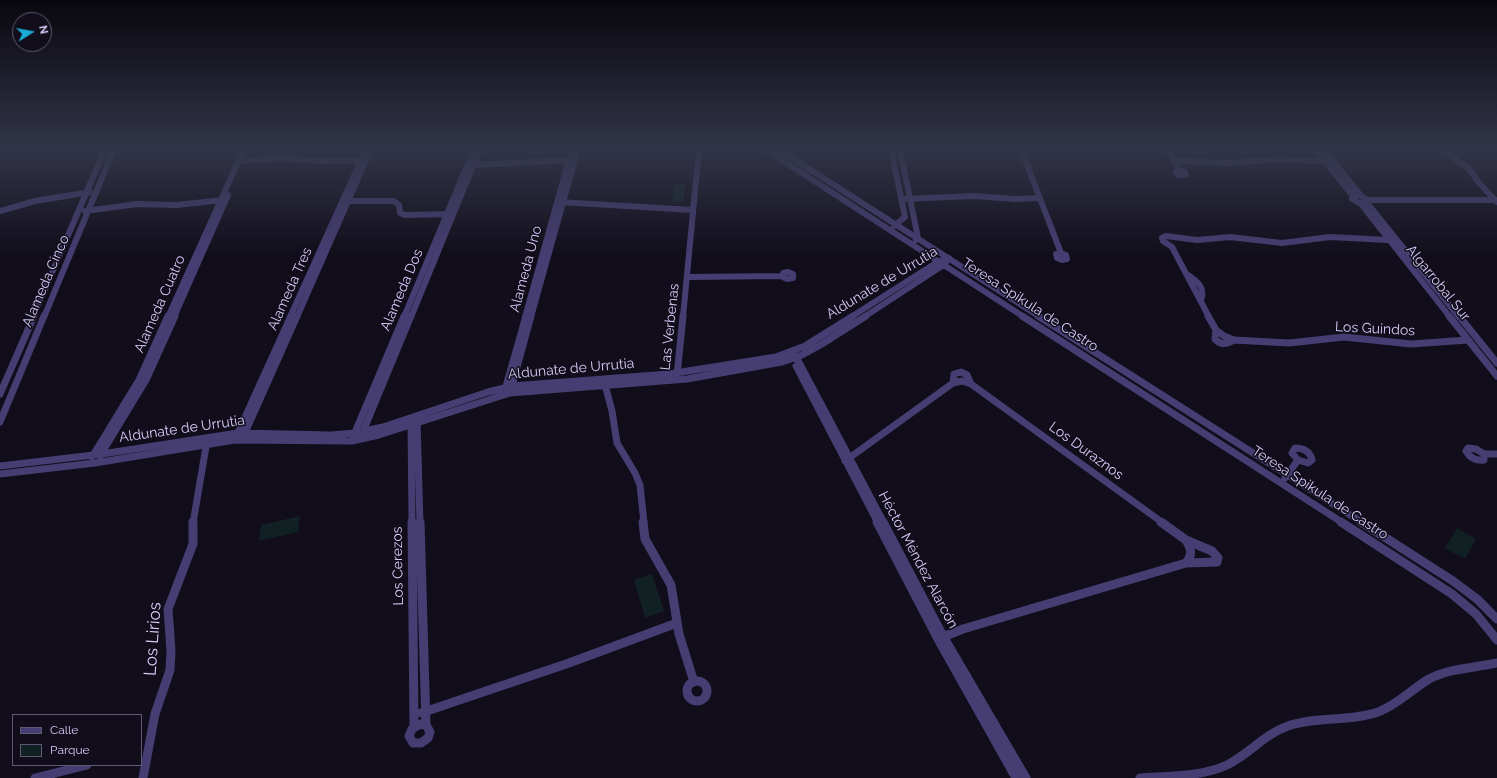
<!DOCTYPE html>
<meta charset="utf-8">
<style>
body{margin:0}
#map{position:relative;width:1497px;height:778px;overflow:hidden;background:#110d1a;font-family:Raleway,sans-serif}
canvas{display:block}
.legend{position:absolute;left:12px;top:714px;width:130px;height:52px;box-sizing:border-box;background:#110d1a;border:1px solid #605973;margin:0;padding:5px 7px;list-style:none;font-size:12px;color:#d6ccf9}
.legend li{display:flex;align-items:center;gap:8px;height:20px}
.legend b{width:20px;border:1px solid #605973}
.north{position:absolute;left:12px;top:12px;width:40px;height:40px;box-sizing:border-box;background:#110d1a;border:1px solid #605973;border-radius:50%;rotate:79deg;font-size:11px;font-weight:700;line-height:16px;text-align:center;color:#d6ccf9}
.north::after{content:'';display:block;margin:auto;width:14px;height:18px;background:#1aacd6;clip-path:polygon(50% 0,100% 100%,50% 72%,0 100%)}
</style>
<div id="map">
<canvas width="1497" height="778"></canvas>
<ul class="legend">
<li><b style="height:5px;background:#463d73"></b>Calle</li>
<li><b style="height:11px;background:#112123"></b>Parque</li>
</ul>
<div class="north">N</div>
</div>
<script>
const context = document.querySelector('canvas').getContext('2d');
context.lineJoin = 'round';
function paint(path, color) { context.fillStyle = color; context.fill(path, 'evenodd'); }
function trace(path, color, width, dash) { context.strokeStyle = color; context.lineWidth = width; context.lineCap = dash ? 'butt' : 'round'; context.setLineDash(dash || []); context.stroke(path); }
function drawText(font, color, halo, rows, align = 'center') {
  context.font = font + ' Raleway,sans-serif'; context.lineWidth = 3; context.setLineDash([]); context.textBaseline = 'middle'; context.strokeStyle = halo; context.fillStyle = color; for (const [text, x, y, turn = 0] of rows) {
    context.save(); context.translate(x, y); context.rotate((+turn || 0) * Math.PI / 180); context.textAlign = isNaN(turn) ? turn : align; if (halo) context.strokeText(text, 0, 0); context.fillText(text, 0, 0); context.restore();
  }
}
paint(new Path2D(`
 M674,184H685L684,202H672Z
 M300,516L298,532L259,541L261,525Z
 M1457,528L1476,539L1465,559L1445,548Z
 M652,574L664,611L645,618L634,580Z`), '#112123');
trace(new Path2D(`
 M765,149L1024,317
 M778,149L1040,317
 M891,149L905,217L894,226
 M900,149L918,238L916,240
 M1021,149L1061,253
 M1167,149L1180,170
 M1315,149L1353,196
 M1323,149L1361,196
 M1443,149L1469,169L1480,184L1497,202
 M239,161L281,158L323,161L364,160
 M1174,161L1231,163L1278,159L1325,161
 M470,165L573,160
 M1180,170L1185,172L1186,175H1178L1176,172Z
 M1355,196H1361L1368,200L1367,203H1359L1352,199Z
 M901,199L974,196L1016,199L1039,198
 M1368,200H1497
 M345,201H394L399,205L400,213L405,215L451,214
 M559,202L693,210
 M1367,203L1459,317
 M1361,204L1450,317
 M0,211L35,201L90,192
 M85,211L137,204L176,205L224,200
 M1061,253L1066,255L1067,259L1062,260L1057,258L1056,254Z
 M788,272L793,274V278L787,279L783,277V273Z
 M1188,275C1197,281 1206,288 1201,300
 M688,277L782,276
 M33,317L105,149
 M44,317L114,149
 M168,317L244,149
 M174,317L228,195
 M290,317L366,149
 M297,317L371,149
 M404,317L474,149
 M411,317L480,149
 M525,317L572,149
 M531,317L578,149
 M683,317L699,149
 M851,317L939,261L949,258
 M864,317L945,264L949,258
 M1209,317L1172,247L1163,241L1162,238L1166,236L1197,240L1230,237L1282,243L1330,237L1388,240`), '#463d73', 6);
trace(new Path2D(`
 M1022,316L1343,523
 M1038,316L1363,523
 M1208,316L1216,330L1224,336L1234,340L1289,343L1344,337L1411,344L1468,340
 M1449,316L1497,376
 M1459,316L1497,363
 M1216,330L1215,339C1221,346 1227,344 1234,340
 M794,353L884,523
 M796,366L878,523
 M677,376L683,316
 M604,381L612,411L617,443L635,473L640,485L644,523
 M953,383L954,374L961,372L967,375L971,384
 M511,389L531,316
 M505,390L526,316
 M0,394L34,316
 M417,420L420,523
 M411,421L412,523
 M0,422L44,316
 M362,434L411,316
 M237,435L291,316
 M244,435L297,316
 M353,437L404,316
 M1295,448C1304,448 1310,451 1312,460L1308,463L1298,460L1292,453Z
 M1468,448L1476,449L1484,454V460C1476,461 1470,458 1466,451Z
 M1484,454H1497
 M100,456L146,380L175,316
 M92,457L139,380L168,316
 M845,461L953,383L962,381L971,384L1163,523
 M0,466L102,454L238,433L331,435L355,433L383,427L488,392L512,386L669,374L776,357L805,346L853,316
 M0,474L95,463L235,440L352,441L379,435L510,393L687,379L782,362L802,355L822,344L866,316
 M1285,478L1298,460
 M193,523L207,441`), '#463d73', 7);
trace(new Path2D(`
 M412,522L414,727
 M420,522L426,725
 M643,522L645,539L671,585L679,634L694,682
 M877,522L938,639L1016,778
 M883,522L943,636L1026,778
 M1341,522L1452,594L1476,614L1497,640
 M1361,522L1453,581L1477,599L1497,619
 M1186,540C1191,548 1193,555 1186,563
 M938,639L963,629L1186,563L1217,562L1218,558L1212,551L1186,540L1161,522
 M687 691a10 10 0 1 1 20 0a10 10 0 1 1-20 0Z
 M421,713L569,663L677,623
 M420,724L426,725L430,732L428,738L421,743H413L409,736L412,729Z
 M35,778L87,765
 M143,778L155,714L170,670L171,651L168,609L193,544V522
 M1140,778C1168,776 1201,777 1227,765C1249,754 1265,734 1288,726C1317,716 1349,722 1378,712C1397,705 1412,689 1429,679C1450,668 1474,668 1497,663`), '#463d73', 9);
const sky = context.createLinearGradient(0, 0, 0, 258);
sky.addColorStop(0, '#09070e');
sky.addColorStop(0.58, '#323549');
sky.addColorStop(1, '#32354900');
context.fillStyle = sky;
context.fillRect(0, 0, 1497, 258);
drawText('14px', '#d6ccf9', '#110d1a', [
 ["Alameda Uno",526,269,-75],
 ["Alameda Cinco",46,281,-67],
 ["Aldunate de Urrutia",882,283,-31],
 ["Algarrobal Sur",1438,283,51],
 ["Alameda Tres",290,289,-66],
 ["Alameda Dos",402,290,-67],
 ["Alameda Cuatro",160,304,-66],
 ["Teresa Spikula de Castro",1030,305,33],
 ["Las Verbenas",670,327,-84],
 ["Los Guindos",1375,329,3],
 ["Aldunate de Urrutia",571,369,-5],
 ["Aldunate de Urrutia",182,429,-8],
 ["Los Duraznos",1086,451,36],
 ["Teresa Spikula de Castro",1320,493,33],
 ["Héctor Méndez Alarcón",918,560,62],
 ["Los Cerezos",398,566,-91]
]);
drawText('17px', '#d6ccf9', '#110d1a', [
 ["Los Lirios",153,639,-86]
]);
</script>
